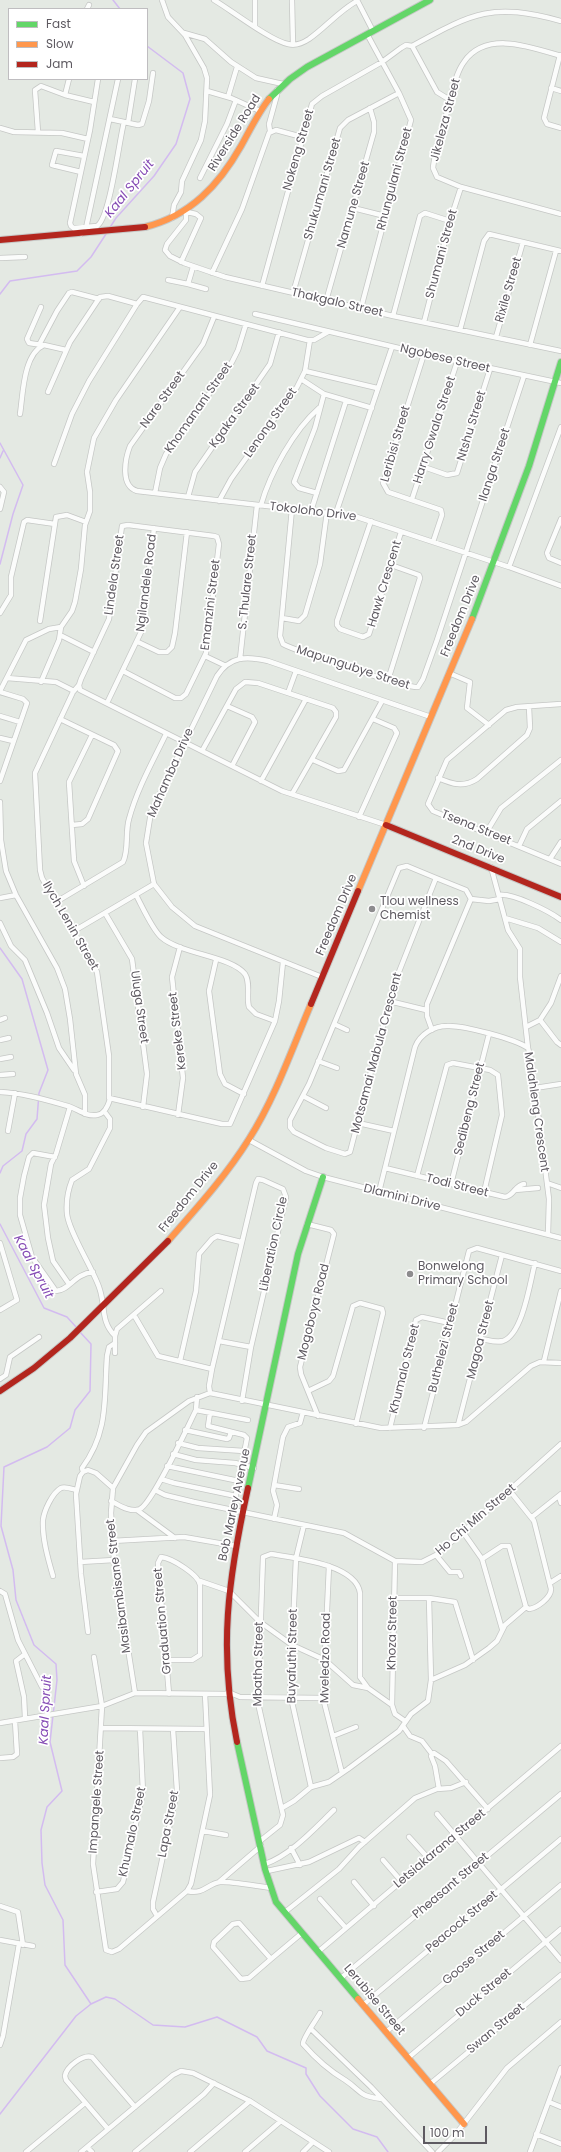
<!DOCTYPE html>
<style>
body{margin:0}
#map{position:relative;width:561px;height:2152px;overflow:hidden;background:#e4e9e3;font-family:Poppins,sans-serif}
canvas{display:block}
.legend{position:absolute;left:8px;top:8px;width:140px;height:72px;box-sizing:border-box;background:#fff;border:1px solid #bfbdc0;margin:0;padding:5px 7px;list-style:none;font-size:12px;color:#5e5a61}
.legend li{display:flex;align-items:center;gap:8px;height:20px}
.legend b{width:20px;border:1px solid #bfbdc0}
.scale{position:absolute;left:423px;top:2126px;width:64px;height:18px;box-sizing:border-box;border:2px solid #5e5a61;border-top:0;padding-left:5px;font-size:12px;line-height:14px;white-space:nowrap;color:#5e5a61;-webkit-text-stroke:3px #fff;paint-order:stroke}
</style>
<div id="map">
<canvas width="561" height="2152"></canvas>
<ul class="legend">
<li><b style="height:5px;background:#63d668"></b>Fast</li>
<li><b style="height:5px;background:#ff974d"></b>Slow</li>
<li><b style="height:5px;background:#b3261e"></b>Jam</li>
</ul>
<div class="scale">100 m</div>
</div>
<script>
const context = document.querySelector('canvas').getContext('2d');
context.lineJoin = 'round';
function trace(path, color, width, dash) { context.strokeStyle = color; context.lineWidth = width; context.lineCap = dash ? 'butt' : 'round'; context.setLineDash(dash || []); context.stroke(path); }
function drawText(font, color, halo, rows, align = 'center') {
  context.font = font + ' Poppins,sans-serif'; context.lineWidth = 3.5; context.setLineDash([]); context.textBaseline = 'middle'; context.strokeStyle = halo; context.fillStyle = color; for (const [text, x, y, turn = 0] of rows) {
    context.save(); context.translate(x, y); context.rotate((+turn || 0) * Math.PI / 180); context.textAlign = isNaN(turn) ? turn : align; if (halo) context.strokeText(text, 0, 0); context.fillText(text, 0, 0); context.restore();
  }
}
trace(new Path2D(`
 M113,0L120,9
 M109,229L116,218L154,176L176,144L190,99L183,73L147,46
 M0,294L10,281L77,271L91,257L106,234
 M0,443L23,485L13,514L0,564
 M0,458L3,451
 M0,948L22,979L48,1070L39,1093L37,1119L26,1134L22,1151L3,1166L0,1173
 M0,1224L44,1308L67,1317L77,1328
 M79,1331L91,1344L90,1391L75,1410L70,1428L47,1447L4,1467L1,1526L13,1570L16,1600L34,1645L56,1664L57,1680L50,1742L62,1791L47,1807L41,1830L42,1863L45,1885L63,1920L65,1965L91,2004L106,1997L115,1999L153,2025L185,2027L217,2017L257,2037L267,2051L306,2068V2074L320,2096L353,2129L377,2137L388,2152
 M0,2114L76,2016L91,2004`), '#d3bbf0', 1.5);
const street = new Path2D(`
 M162,0L168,17L185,35L204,68L207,78L205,121L201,140L182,181L181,192L174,205L172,218
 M214,0C231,10 271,41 288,44C295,46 303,43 309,39C326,27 339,11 357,1
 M292,0L293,45
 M357,0L373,31
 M87,9L89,5
 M255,26V0
 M184,33L205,39L231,62L256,78L283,84
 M412,46C473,13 491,2 561,21
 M412,46L437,92L450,100
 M560,55L544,118L547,124L561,128
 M561,56C531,47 486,30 464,62C455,74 452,94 448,108C443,128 435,148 433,168L437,177L461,187L561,214
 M551,88L561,91
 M207,91L231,98L260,111
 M65,95L94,102
 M228,97L237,67
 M110,119L138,125L142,124L149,101L153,73
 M128,123L135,79
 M0,128L14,132L62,133L88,139
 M270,131L269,124L277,95V90
 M38,132L35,90L41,86L65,95L69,79
 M81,172L52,165L56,151L84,156
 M200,178L227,124L236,100
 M353,208L385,216
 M186,210V220L167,244L165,250L170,256L184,263L225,277L393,316L561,351
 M74,228L97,226C110,218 119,141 124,122
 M86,228L118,79
 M81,234L71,226L70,223L90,130L98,79
 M0,258L25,257
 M181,262L201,218L196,214L187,212
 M212,273L242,209L269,133L276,130L302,137
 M168,280L188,284L193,267
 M188,284L206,289
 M262,286L312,104L322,96L382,62L401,48L406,45L412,46
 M293,293L340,128L348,120L399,93
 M326,301L374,132V122L370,108
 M41,307L27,339L29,343L42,345
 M361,308L411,120L399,93L367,34
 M255,314L424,354L561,383
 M393,316L420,216L425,213L450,221
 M214,317L203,344L130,446C125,459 120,486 137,491L354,516L509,567L561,586
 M424,322L450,221L461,187
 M460,330L484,241L489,234L561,251
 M496,337L523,242
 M39,345L57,311L69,293L72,292L99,299
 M530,345L556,251
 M424,354L383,483L388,492L441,510L442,515L433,542
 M305,371L377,388
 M301,379L324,394
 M48,392L70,342L100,297L108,296L137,304
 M20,414C23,395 23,354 44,345L66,350
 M54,464L72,414L89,381L137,304L143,297L307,340H314L328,332
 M424,467L447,475L457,473L490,369
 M0,487L4,492L0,509
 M155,493L160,468L166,454L232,362L238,350L246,324
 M317,493L299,488L294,482L315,428L324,394L372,408
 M188,497L195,472L270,364L279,332
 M412,499L457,362
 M219,501L231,479L297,387L305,371L310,340
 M261,505C270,473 294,430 319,408
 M292,509L280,636L283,644C296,651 409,689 418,687L423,679L437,640L524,376
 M311,511L346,401
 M336,513L392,347
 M561,519L547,553L549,558L561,563
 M371,521L337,621V625L340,629L363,637L369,634L401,532
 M509,567L561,427
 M0,613L11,595V577L24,522L27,520L55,524
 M282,618L299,621L305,615L320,564L327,512
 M40,621L56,517L67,515L86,522
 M60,635L94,652
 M138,642L159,652H167L172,647L175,633L187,532
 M205,656L224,665
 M240,659L257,505
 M123,671L175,698H181L186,694L206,653L219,544L217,537L214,536L128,525L122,526L109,619L81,679L79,685L80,690L282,791L386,825
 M449,673L470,682L467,708L489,725
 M7,678L56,682L74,691
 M388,680L420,578L419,575L391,565
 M41,682L59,640L61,627L72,611L75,602L81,569L85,525L90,511V492L87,472L94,438L116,400L180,307
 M79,685L73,692L35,773L40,870L42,878L97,972L109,1056V1098L222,1124H230L275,1021L279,1001L283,962
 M0,691L26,640L49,629L61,627
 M0,692L23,699L27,703L0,781
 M288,693L296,671
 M107,703L142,630L154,528
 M561,704L517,707L506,710L447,760L428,804L433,811L561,864
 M227,706L252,717L255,722L232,766
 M0,716L20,722
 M60,719L114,745L118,751L88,819L82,824L72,825
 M0,738L13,741
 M202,751L236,689L245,682L258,683L333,708L336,712V717L292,794
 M313,760L338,771L344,770L382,701
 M438,778C452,784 463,788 477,779L527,735L530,728L529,707
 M261,781L306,699
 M0,802L1,840L6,871L16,895L57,968L65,989L70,1019L76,1074L85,1095V1114
 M359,817L397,733L394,728L373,719
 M486,833L501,808L561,760
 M519,846L527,829L561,801
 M550,859L561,842
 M491,867L508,930L520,949V977L528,1048
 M436,878L393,987L350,1152L345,1154L326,1148L294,1132L290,1127V1120L309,1084L399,868L407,866L436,878L466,890L471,899
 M84,886L74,861L69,782L92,735
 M136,895C142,906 152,929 161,937C180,954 231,956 245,974C251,983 246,997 249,1007L256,1014L275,1021
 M499,895C513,893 549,911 561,920
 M0,898L16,895
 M471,899L489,901L500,899
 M56,902L123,862C129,850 125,832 129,819C137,789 153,761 166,734
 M105,913L132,959L147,1074L143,1107
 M505,918L538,928L561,942
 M0,923L11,946L25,960L47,1013L59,1048L74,1070
 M74,931L154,884
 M216,960L209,991L220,1074L225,1084L244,1094
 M561,976L551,1003L540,1020L557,1042L561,1045
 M322,977L195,926L172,907L154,884L146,843L151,812L217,676C230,656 246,656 268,661L431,717
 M389,1001L426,1010
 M0,1020L5,1018
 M334,1024L347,1030
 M526,1027L540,1020
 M432,1030L427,1016V1004L471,899
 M0,1040L9,1038
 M0,1059L11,1057
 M318,1061L337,1068
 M0,1075L13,1074
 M535,1088L561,1084
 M0,1092C23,1093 46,1100 68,1106C78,1109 86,1117 97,1115C105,1114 108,1106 110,1099
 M303,1096L326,1108
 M104,1111L110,1119V1128L89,1169L72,1180C68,1190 66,1203 67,1214C69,1232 92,1267 99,1287C106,1306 100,1321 115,1336
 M178,1115L183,1078L172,977L180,947
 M358,1123L394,1131
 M8,1131L15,1093
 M249,1140L306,1171L323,1177L561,1238
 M55,1157L33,1153L29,1157L24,1176L20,1198V1215L32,1257L56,1291C70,1290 74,1274 93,1272
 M385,1168L505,1197C514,1196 515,1185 524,1184
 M417,1176L447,1065L453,1063L490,1070L498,1075L502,1115L484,1192
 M547,1183L561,1188
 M451,1184L489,1034
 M515,1190L538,1188
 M379,1192L415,1047C420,1034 434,1026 447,1026C463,1025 515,1039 528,1048L531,1059L549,1199L548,1234
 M307,1224L331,1230L334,1234L300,1367L301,1374L318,1416
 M0,1243L17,1300L0,1310
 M69,1284L53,1261L48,1238L44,1205L51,1164L56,1154L70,1107
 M134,1315L158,1356L212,1369
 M482,1339C488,1340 496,1343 503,1341C523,1334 530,1282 535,1263
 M219,1341L251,1347
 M115,1353V1336L117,1329L161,1291
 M180,1361L196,1291L199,1254L212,1239L217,1236L241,1242
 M544,1361L561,1291
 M0,1379L6,1375L10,1357L39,1337
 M308,1391L329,1381L333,1376L353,1306L360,1303L382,1309L383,1313L356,1424
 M210,1393L209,1386L212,1369L256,1183L258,1179L263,1180L283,1189L286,1197L251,1347L242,1401
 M196,1410L248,1420
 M210,1413L208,1426L244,1435L247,1438L233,1510
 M458,1425L502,1255
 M390,1428L416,1320L422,1317L450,1323
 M424,1428L469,1251L477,1248L561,1271
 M185,1430L227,1439L229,1438L231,1432
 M178,1443L198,1448L244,1451
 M173,1454L196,1460L235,1463L254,1468
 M167,1466L239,1481
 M83,1472L82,1468C109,1432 104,1398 107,1356L109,1347L115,1343
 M161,1479L174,1483L236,1496
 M274,1485L299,1489
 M155,1490L165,1495L194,1502L344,1533L395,1561L422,1562L436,1555L463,1532L561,1444
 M510,1491L534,1521L551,1589C551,1598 537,1608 529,1609L526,1607
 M559,1496L561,1503
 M111,1501C119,1505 130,1513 140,1509C153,1502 187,1428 196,1410L197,1397
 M137,1510L175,1538
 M532,1517L561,1494
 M274,1519L277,1505L273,1491L277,1469L283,1437L288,1427L300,1423L303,1412
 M304,1525L296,1558L290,1693L311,1787
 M463,1532L482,1559L502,1629
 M112,1541L184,1537L236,1546
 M436,1555L450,1572H459L461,1576
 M482,1559L502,1546H509L526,1607
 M395,1561L392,1705L395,1714L405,1721
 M80,1562L114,1560
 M329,1566L323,1698L342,1773
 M53,1576C48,1559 42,1538 43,1520C44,1511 52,1493 61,1488C65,1486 72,1489 76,1490
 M200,1581L229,1591L260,1622L292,1645L325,1660L353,1685L368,1688
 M550,1583L561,1576
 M0,1591L5,1594L18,1640L42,1687
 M393,1598H429L455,1602L473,1660
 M88,1632L81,1574L76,1494L80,1476L83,1472L88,1470L96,1473L113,1488
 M94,1657L102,1706L93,1864L106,1950L112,1952L119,1949L187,1891C204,1895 207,1884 220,1882C231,1881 258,1886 271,1888
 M166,1660H192L200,1655V1585C199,1575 172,1558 161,1557L158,1563L169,1694
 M431,1680L465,1665L489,1648L497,1641L505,1625L526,1607
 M228,1692L240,1697L323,1698
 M135,1693L114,1560L111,1513L113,1488L137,1445L146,1432L189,1401L210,1393L381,1428L458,1425L466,1422L531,1366L540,1362L561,1363
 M25,1718L24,1697L16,1661L25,1654
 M0,1723L102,1706L135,1693L229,1694
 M403,1726L410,1736L422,1741L432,1754
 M102,1728L206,1729
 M333,1736L356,1727
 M0,1758L13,1757L17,1754L15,1721
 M439,1789L435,1766L431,1756L434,1753L446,1761L488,1809
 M282,1808L294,1801L311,1787L329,1782L348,1769L399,1731L411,1714L428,1701L431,1680L429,1598
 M437,1814L561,1960
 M203,1831L226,1835
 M409,1837L429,1859
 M260,1841L280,1825L283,1815L258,1703L263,1557L271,1554C294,1558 356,1564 360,1593V1677L368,1688L392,1705
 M291,1848L300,1865
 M383,1860L402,1882
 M265,1864C291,1855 314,1829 334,1810
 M267,1871L309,1862L359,1838L365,1842
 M219,1882L261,1846
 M354,1882L374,1906
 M187,1891L191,1884L210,1795L205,1694
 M96,1892L117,1889L123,1882L143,1792L140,1729
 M320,1899L346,1928
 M0,1906L18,1912L23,1945
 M285,1912L339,1869L359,1847L415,1798L437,1789L451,1788L466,1782
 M157,1916L153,1909V1902L177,1791L173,1729
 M0,1940L33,1946
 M319,1951L561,1746
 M271,1959L249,1978L241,1979L213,1947L214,1942L233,1924L239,1923L271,1959L302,1933
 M341,1978L561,1794
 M363,2005L561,1839
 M320,2013C317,2019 302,2039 303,2044C316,2059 328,2070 345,2080C362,2091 357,2096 382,2099
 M311,2029L371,2087L432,2152
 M386,2032L561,1885
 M0,2045L3,2036L19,1944
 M408,2058L561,1929
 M430,2084L561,1975
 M549,2102L561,2107
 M108,2129L66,2080L65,2076C66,2067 83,2054 92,2057L135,2107
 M536,2134L561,2144
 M87,2147L92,2152
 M26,2152L85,2103
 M81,2152L173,2075L181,2071L193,2073L250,2101L329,2152
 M135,2152L204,2094L214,2083
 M190,2152L250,2101
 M245,2152L281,2121
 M303,2152L313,2142
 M438,2152L455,2135L507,2068L561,2022
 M530,2152L561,2068`);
const fast = new Path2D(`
 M269,99L290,79L307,67L430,0
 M472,619L529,466L561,362
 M248,1488L298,1254L323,1177
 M237,1742L265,1869L276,1902L358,1999`);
const slow = new Path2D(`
 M145,227C190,216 219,185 241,146C250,130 258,113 269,99
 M358,891L472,619
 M168,1241C196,1209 226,1176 249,1139C275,1098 292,1049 311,1004
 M358,1999L464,2124`);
const jam = new Path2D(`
 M0,240L145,227
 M386,825L561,897
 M311,1004L358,891
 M0,1391L34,1368L70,1338L168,1241
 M237,1742C218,1650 228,1579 248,1488`);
trace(street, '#c5c7c5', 6);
trace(fast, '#c6c7c6', 8);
trace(slow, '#c6c7c6', 8);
trace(jam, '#c6c7c6', 8);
trace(street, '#fbfcfb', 4.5);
trace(fast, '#63d668', 6);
trace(slow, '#ff974d', 6);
trace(jam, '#b3261e', 6);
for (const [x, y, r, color] of [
 [372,909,4,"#8d8c8e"],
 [410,1274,4,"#8d8c8e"]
]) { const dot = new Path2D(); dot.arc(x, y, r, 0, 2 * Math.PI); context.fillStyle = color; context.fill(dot); trace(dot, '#fff', 1.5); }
drawText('12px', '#5e5a61', '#fff', [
 ["Jikeleza Street",446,120,-75],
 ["Riverside Road",235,133,-58],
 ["Nokeng Street",299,150,-74],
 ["Rhungulani Street",395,179,-75],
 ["Shukumani Street",323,189,-74],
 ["Namune Street",354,205,-74],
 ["Shumani Street",442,254,-75],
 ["Rixile Street",509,290,-74],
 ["Thakgalo Street",337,303,13],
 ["Ngobese Street",445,359,13],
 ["Nare Street",163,400,-54],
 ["Khomanani Street",199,408,-55],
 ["Kgaka Street",235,416,-54],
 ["Lenong Street",271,423,-55],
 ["Ntshu Street",472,426,-73],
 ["Harry Gwala Street",435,430,-72],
 ["Leribisi Street",396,444,-74],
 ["Ilanga Street",495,465,-72],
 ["Tokoloho Drive",313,512,7],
 ["Lindela Street",115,575,-82],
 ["S. Thulare Street",248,582,-84],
 ["Ngilandele Road",147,583,-83],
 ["Hawk Crescent",385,584,-73],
 ["Emanzini Street",211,605,-83],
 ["Freedom Drive",461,616,-68],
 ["Mapungubye Street",353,668,18],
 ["Mahamba Drive",171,773,-66],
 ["Tsena Street",476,828,22],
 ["2nd Drive",478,850,22],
 ["Freedom Drive",337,915,-67],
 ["Ilych Lenin Street",70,926,60],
 ["Uluga Street",139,1007,82],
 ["Kereke Street",178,1031,-97],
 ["Motsamai Mabula Crescent",377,1053,-75],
 ["Sedibeng Street",470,1109,-76],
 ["Malahleng Crescent",536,1112,82],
 ["Todi Street",457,1186,14],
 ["Freedom Drive",189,1197,-51],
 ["Dlamini Drive",402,1198,14],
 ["Liberation Circle",274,1244,-78],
 ["Mogoboya Road",314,1312,-76],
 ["Magoa Street",481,1340,-76],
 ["Buthelezi Street",444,1348,-76],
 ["Khumalo Street",405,1369,-76],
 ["Bob Marley Avenue",235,1505,-78],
 ["Ho Chi Min Street",476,1520,-41],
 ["Masibambisane Street",119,1586,-97],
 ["Graduation Street",163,1621,-95],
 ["Khoza Street",393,1633,-89],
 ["Buyafuthi Street",293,1656,-89],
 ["Mveledzo Road",326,1658,-89],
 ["Mbatha Street",259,1664,-89],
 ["Impangele Street",97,1802,-86],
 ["Lapa Street",169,1824,-79],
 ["Khumalo Street",133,1832,-78],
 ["Letsiakarana Street",440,1849,-40],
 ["Pheasant Street",451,1886,-40],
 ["Peacock Street",462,1922,-40],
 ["Goose Street",474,1958,-40],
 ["Duck Street",484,1993,-40],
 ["Lerubise Street",374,2000,50],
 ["Swan Street",496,2029,-40]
]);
drawText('12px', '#5e5a61', '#fff', [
 ["Tlou wellness",380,902],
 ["Chemist",380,916],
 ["Bonwelong",418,1267],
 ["Primary School",418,1281]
], 'left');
drawText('italic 13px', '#864db5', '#fff', [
 ["Kaal Spruit",130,189,-51],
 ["Kaal Spruit",33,1267,62],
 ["Kaal Spruit",46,1710,-87]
]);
</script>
